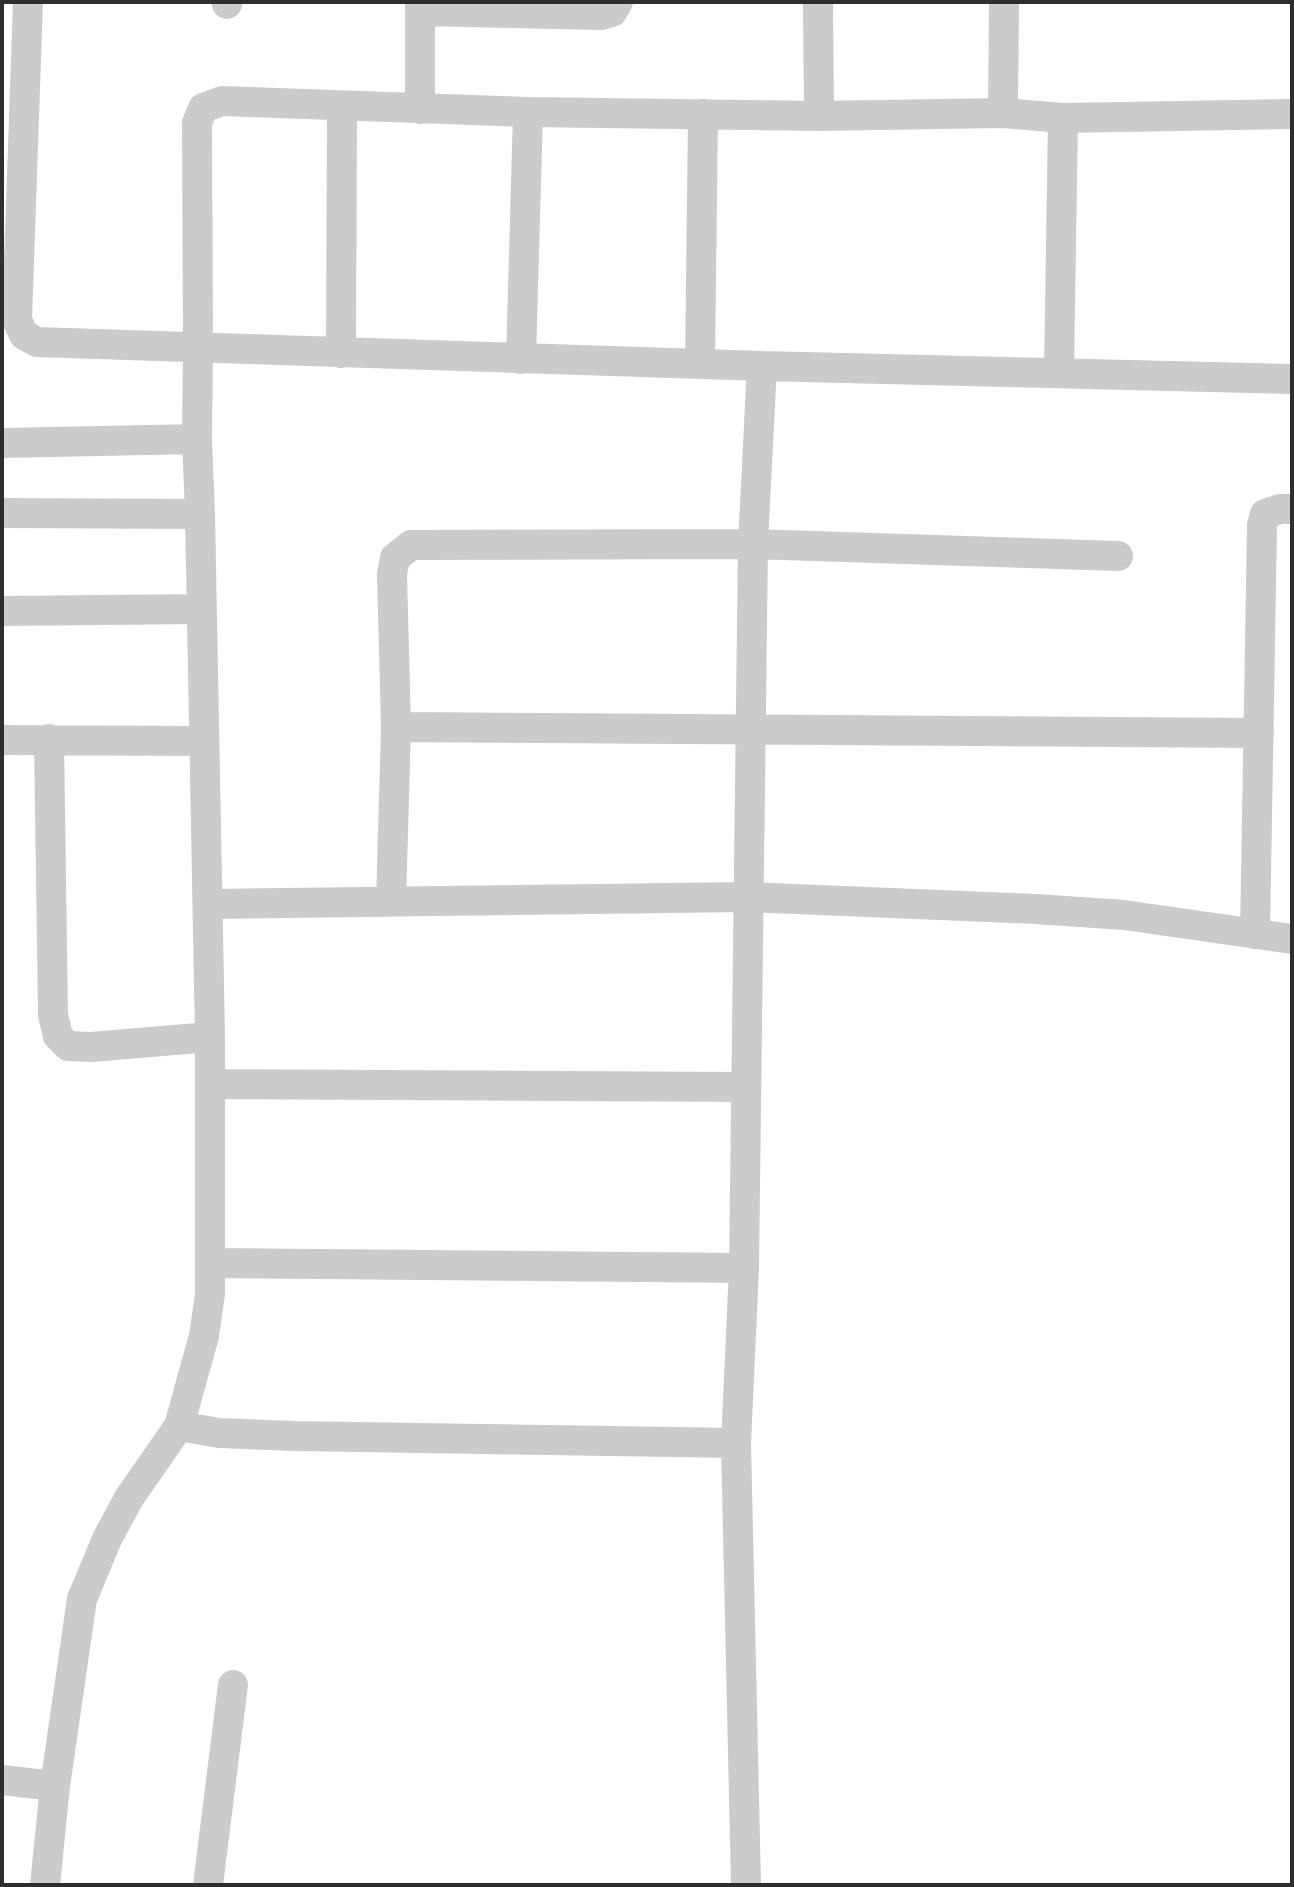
<!DOCTYPE html>
<style>
body{margin:0}
#map{position:relative;width:1294px;height:1887px;overflow:hidden;background:#fff;font-family:Helvetica,sans-serif}
canvas{display:block}
.frame{position:absolute;inset:0;border:4px solid #2e2e2e;pointer-events:none}
</style>
<div id="map">
<canvas width="1294" height="1887"></canvas>
<div class="frame"></div>
</div>
<script>
const context = document.querySelector('canvas').getContext('2d');
context.lineJoin = 'round';
function trace(path, color, width, dash) { context.strokeStyle = color; context.lineWidth = width; context.lineCap = dash ? 'butt' : 'round'; context.setLineDash(dash || []); context.stroke(path); }
trace(new Path2D(`
 M28,2L17,320L24,335L37,342L762,366L1292,379
 M227,2V4
 M818,2L819,116
 M420,11L602,15L612,12L618,2
 M420,109V2
 M1003,113L1004,2
 M341,353L342,106
 M521,359L528,112
 M700,364L703,114
 M1059,372L1063,118
 M2,443L197,439
 M2,513L200,514
 M2,611L202,609
 M396,727L1259,733
 M49,739L53,1015L58,1036L68,1046L91,1047L210,1037
 M2,740L204,741
 M391,902L396,727L392,574L395,558L411,545L753,544L1118,556
 M208,904L747,897L1036,909L1124,915L1292,939
 M1255,934L1262,525L1265,514L1280,509H1292
 M210,1084L745,1087
 M211,1263L744,1268
 M179,1426L219,1433L294,1436L736,1443
 M2,1780L55,1786
 M45,1885L55,1786L82,1599L107,1539L129,1498L179,1426L204,1336L210,1294V1037L200,514L197,439L198,347L197,123L203,108L222,101L528,112L819,116L1003,113L1063,118L1292,114
 M208,1885L233,1685
 M746,1885L736,1443L744,1268L753,544L762,366`), '#cbcbcb', 30);
</script>
